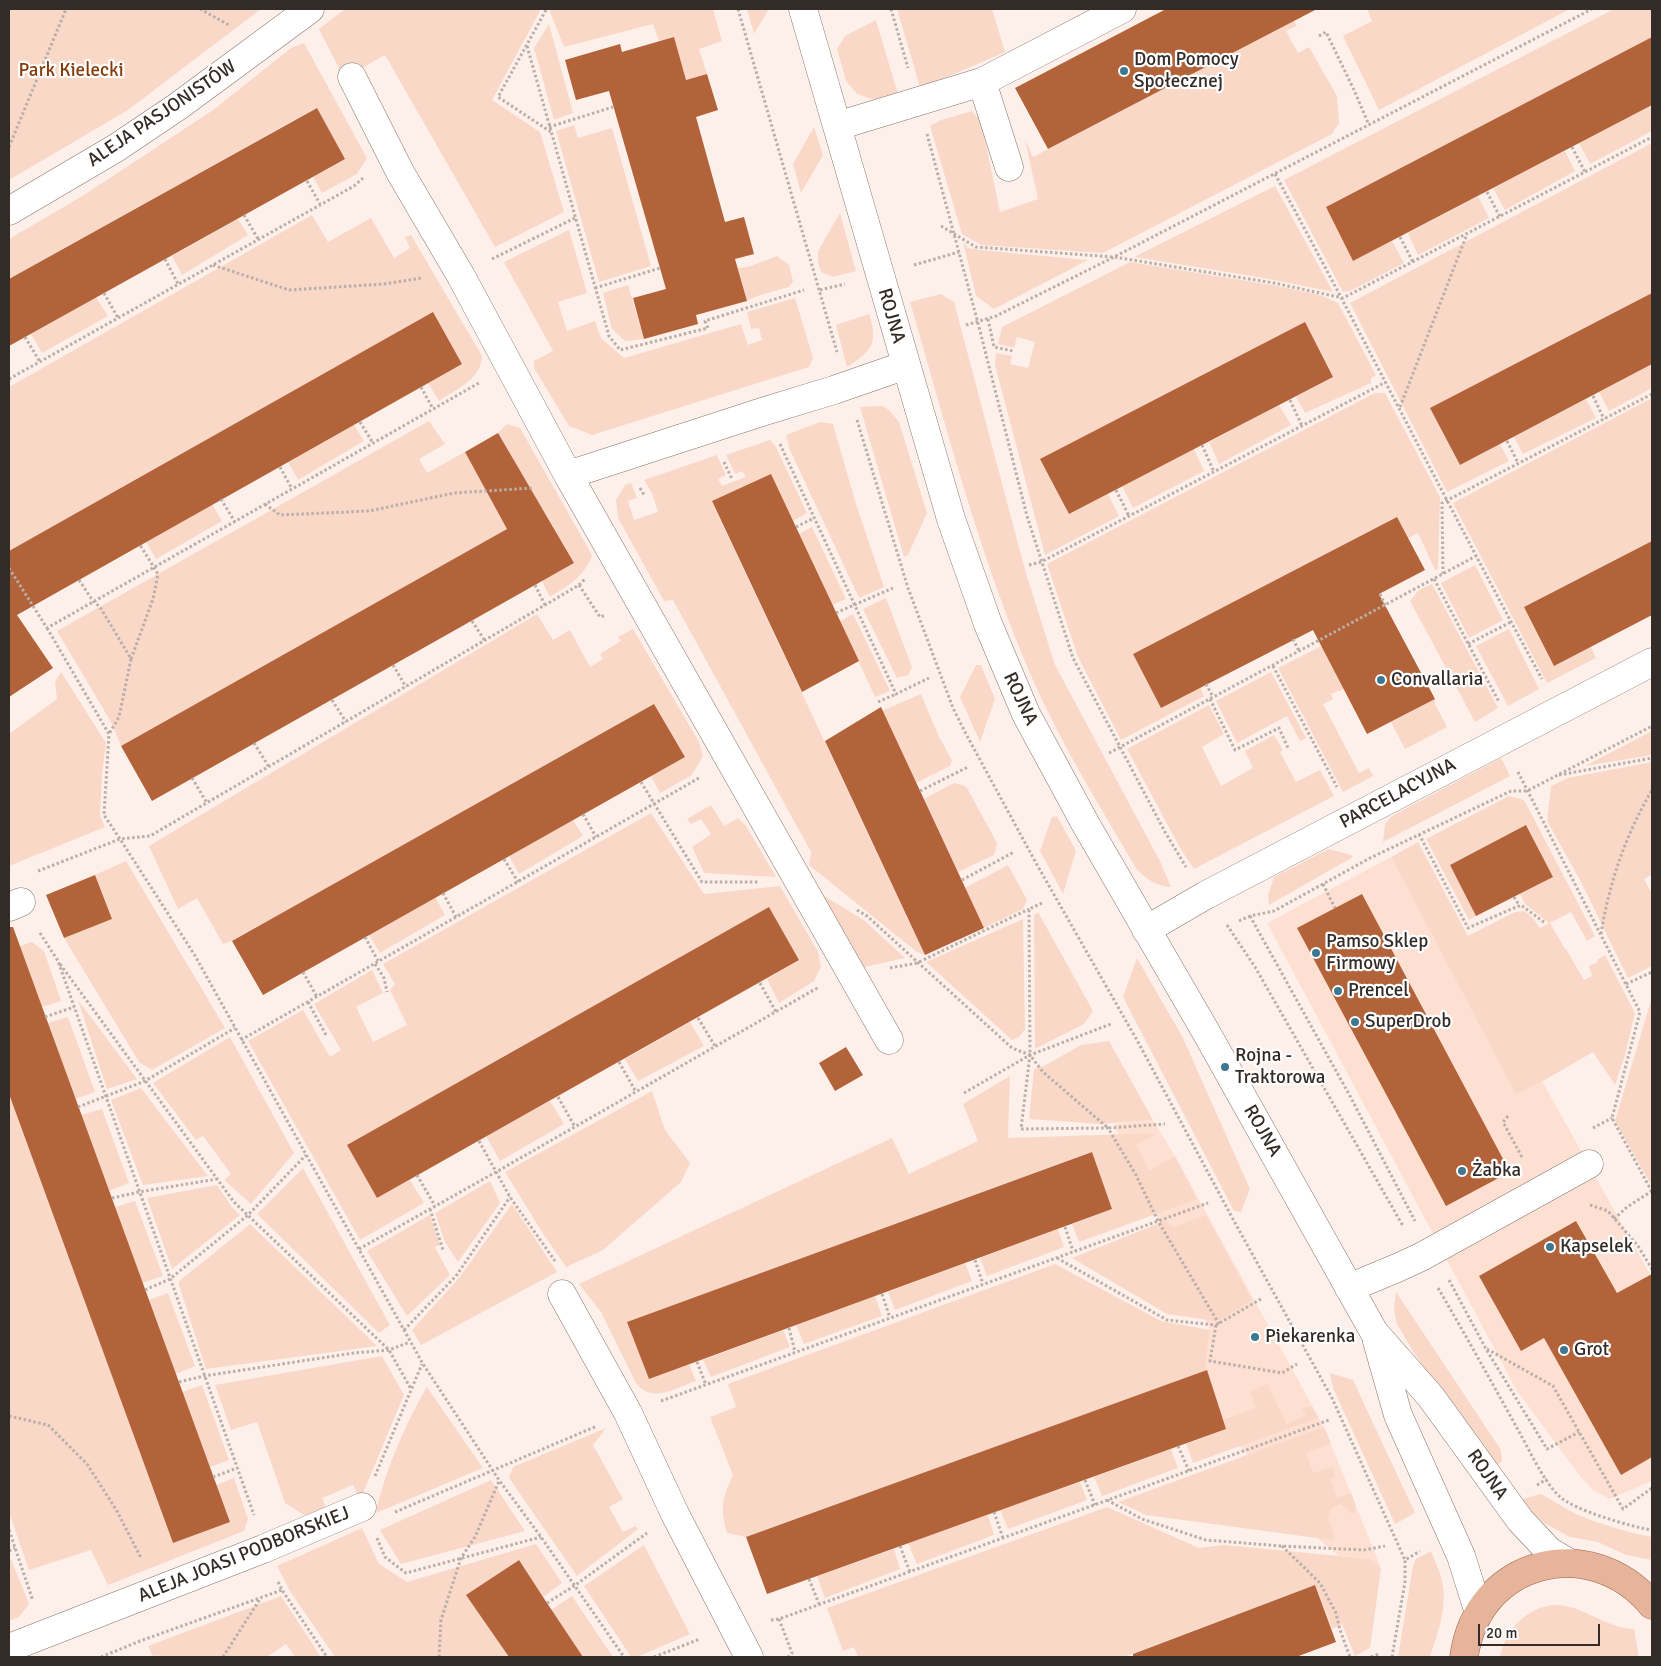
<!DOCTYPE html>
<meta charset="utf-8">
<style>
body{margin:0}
#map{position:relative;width:1661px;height:1666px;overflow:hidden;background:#fdf0ea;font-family:Signika,sans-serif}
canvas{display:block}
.frame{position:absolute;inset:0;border:10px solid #332b27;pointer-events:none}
.scale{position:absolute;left:1478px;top:1624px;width:122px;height:22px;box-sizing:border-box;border:2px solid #332b27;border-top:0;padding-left:6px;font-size:15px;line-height:18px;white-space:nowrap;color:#332b27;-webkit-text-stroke:4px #fff;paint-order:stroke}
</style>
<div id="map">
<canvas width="1661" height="1666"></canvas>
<div class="frame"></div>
<div class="scale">20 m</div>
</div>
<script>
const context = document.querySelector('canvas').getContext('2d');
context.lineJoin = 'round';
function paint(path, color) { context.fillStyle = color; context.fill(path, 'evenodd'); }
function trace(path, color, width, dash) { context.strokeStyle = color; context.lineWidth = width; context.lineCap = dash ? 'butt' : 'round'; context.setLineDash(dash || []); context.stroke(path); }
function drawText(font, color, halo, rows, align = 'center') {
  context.font = font + ' Signika,sans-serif'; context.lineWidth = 4.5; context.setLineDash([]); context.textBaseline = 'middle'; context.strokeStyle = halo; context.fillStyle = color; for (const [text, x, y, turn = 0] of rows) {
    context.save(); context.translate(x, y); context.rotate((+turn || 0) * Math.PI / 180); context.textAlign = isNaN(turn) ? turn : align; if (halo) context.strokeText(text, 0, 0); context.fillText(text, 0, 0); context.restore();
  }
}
paint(new Path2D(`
 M1391,857L1516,1093L1542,1081L1652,1278V1481L1610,1499L1593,1490L1580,1476L1517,1391L1267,923Z
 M1153,1120L1175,1156L1324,1427L1381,1568L1371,1559L1339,1556L1317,1538L1226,1429L1205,1371L1210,1330L1114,1124Z`), '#fee0d2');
paint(new Path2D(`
 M9,9H261L128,110L9,180Z
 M345,9H541L492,100L540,132L564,212L495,247L385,55L344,78L319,29Z
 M549,9H713L722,41L699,49L707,74L686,80L674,38L659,41L653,24L564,47Z
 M747,9H769L754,34Z
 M897,9H992L1005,52L931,84L920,87Z
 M1367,9H1570L1379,110L1343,36L1372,21Z
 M1614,9H1652V37L1326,207L1353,261L1392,241L1404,263L1350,291L1343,292L1284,180Z
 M876,20L898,94L874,100L857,94L846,81L837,49L845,36Z
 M1294,21L1297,26L1286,31L1298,53L1309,47L1337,96L1339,123L1332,134L1103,253L981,245L962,234L930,126L941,120L972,111L981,121L1000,212L1038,199L1025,140L1033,157Z
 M549,24L573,113L554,120L534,48Z
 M304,43L367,158L357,174L322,193L313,177L345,159L316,108L9,279V239L84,195L213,110L291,48Z
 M1650,106L1652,110V131L1590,164L1579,143Z
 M574,125L578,138L612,128L651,266L599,282L556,131Z
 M814,127L823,155L801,193L793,164Z
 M1652,143V293L1431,408L1460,465L1500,444L1509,461L1447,492L1350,303Z
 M1565,151L1575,171L1505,210L1493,188Z
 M1275,186L1333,292L1264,278L1134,257Z
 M1478,196L1489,218L1418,255L1408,233Z
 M840,213L856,271L833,277L821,272L818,263V251Z
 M312,215L328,242L371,218L394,258L410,248L405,237L411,235L482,356C481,380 456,389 439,401L428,383L462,364L432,313L9,551V387Z
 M238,219L248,235L182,275L172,256Z
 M569,230L587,293L558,302L567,331L595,321L601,338L624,358L741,324L748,345L762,340L759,328L751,329L747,312L795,298L813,358L809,367L592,435L569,426L534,368V361L553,351L504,262Z
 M963,242L968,248L980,250L1088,260L994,309L976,296Z
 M777,256L789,265L793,281L789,287L757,296L747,301L738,268L748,267Z
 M1130,262L1272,285L1320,295L1338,303L1376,375L1371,378V383L1305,413L1296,397L1333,377L1041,459L1069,514L1108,494L1119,516L1045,555L995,365L996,353L1012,356L1010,364L1028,368L1035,342L1017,337L1014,348L998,344L1002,327Z
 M628,285L644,339L625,341L612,329L603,293Z
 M941,294L954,302L1025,570L1055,665L1160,861L1171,887C1156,886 1148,880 1137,870C1101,808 1062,746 1033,680C980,559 947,429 910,302Z
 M96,297L108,316L42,353L31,334Z
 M869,314C879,343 871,352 847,367L836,325Z
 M1652,364V388L1609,411L1599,392Z
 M1375,393H1385L1440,497L1438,569L1435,570L1418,533L1408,538L1397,517L1133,654L1161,707L1200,687L1204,696L1121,740L1078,657L1047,564Z
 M1652,398V541L1524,607L1591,647L1596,658L1547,683L1453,503Z
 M1586,399L1596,418L1523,454L1514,437Z
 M1279,405L1291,425L1219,464L1209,442Z
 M883,406L889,410L899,422L927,513L908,555L904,557L860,407Z
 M429,421L445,444L419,459L427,473L465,452L480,478L513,459L498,433L507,424L520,428L592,555C585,577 567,586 550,597L542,581L574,563L543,509L121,746L111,722L57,631Z
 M820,422L833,424L856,504L884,587L859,598L790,450L786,435Z
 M354,425L364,441L298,480L288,462Z
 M770,440L776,447L807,513L793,521L712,502L925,955L917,952L809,865L811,852L673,600L664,601L618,518L616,500L625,485L631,483L637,498L628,501L634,520L658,512L652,493L644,480L717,455L726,475L718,479L722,486L746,477L742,471L735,474L726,455Z
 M1194,449L1204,471L1133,508L1122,486Z
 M212,504L222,521L156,559L146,542Z
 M812,527L846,599L832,605L799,534Z
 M1475,565L1503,620L1469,638L1441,583Z
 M1432,584L1498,708L1475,722L1410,601L1419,590Z
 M886,598L912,667L908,675L897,678L863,609Z
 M537,614L553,640L570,630L590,667L603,659L600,654L621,641L618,637L633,629L699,742L703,756L692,775L660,793L651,776L685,757L654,704L232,941L223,944L197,898L178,909L149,846Z
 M853,614L890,691L875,697L840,621Z
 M1363,625L1360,656L1334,670L1344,689L1331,694L1333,699L1323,704L1359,773L1369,768L1373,776L1343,792L1278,668Z
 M1509,629L1539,689L1508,706L1476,646Z
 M976,665H981L995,699L980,742L960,697Z
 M61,672L106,743L102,775L100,816L105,827L9,866V734L57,699L55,682Z
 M1271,672L1306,738L1300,741L1287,716L1237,743L1216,701Z
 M921,694L939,737L952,760L950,766L916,783L882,711Z
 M1435,699V704L1447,727L1405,749L1391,722Z
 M1209,705L1224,734L1202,747L1221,786L1253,768L1245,751L1274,735L1283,750L1280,752L1296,782L1320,770L1334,796L1194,869L1180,848L1127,749Z
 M1652,731V755L1585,766Z
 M1501,758L1510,776L1383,842L1385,824L1392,816Z
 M1652,762V875L1644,879L1652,894V966L1628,978L1581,882L1547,821L1551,786L1568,778Z
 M954,783L963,785L967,788L997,843L994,855L958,872L924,799Z
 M1509,796L1524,800L1595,936L1587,941L1571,912L1550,923L1565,949H1566L1584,980L1592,976L1589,966L1598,962L1597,960L1605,955L1635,1013L1625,1055L1615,1085L1593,1052L1543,1081L1516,1094L1391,857L1418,842L1468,936L1515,912L1524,911L1532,917L1540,928L1549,923L1525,904L1520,894L1553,877L1527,826L1450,865L1476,916L1469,920L1426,839Z
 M711,805L724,826L738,818L746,826L776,877L704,873L692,847L711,834L701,819L691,824L687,819Z
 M651,813L704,894L780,886L818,952L821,967L814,981L779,1003L767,979L799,960L769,907L348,1145L377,1198L410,1180L424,1203L360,1240L248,1041L303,1010L330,1057L341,1050L314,1004L372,970L383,993L356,1007L373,1042L407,1025L390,990L395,984L383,964Z
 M1057,816L1076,851L1063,894L1040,851L1052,817Z
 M573,820L583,836L519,874L509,856Z
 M1329,849L1351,855L1353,857L1269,905L1268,895L1274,877Z
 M126,861L225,1028L152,1070L139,1062L64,938L112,919L95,875Z
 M1008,865L1027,900L1023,909L984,928L965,888Z
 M816,891L865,921L905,958L860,968Z
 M435,897L445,915L380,953L369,935Z
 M1038,912L1093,1011L1084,1024L1035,1049L1034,915Z
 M1023,919L1025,1029L1019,1037L1012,1040L926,962Z
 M32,942L44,951L61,1001L42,1007L27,967L9,974V950Z
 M1137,958L1183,1038L1250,1189L1241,1212L1234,1211L1123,997Z
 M1652,997V1186L1615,1121Z
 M78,1000L137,1079L107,1089Z
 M68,1017L95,1092L75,1099L48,1023Z
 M690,1022L704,1046L638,1081L625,1059Z
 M230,1037L294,1153L251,1204L224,1180L231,1174L203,1136L196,1140L153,1083Z
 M1109,1041L1153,1120L1100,1124L1029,1119L1034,1069L1044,1066L1081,1045Z
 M1010,1076L1008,1138L1157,1133L1136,1145L1149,1171L1175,1156L1197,1199L1079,1242L1072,1224L1112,1209L1091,1152L628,1322L649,1379L689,1364L696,1381C675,1388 652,1404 636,1383L601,1312L579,1284L892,1138L909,1174L978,1141L963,1104Z
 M141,1088L208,1176L143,1185L111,1100Z
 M652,1091L665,1130L690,1163L681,1182L603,1250L566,1267L542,1232L505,1172Z
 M9,1094L173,1543L230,1522L216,1485L234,1478L248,1519L244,1531L108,1585L91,1550L29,1570L9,1513Z
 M550,1101L564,1124L500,1161L486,1136Z
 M102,1109L129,1183L109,1191L81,1115Z
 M303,1168L390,1325L379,1333L257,1214Z
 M490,1181L500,1203L458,1262L445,1242L435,1213Z
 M217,1185L231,1206L240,1215L172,1269L147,1198Z
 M135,1201L163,1276L142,1283L115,1207Z
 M512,1204L557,1272L421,1345L412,1330L459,1278Z
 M430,1215L440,1245L435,1247L450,1275L407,1316L367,1251Z
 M1206,1215L1252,1300L1222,1319L1215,1321L1167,1314L1072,1258L1165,1221L1173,1227Z
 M250,1224L377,1346L206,1369L178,1282Z
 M1058,1229L1064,1247L987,1276L980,1258Z
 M965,1263L972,1281L895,1310L888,1292Z
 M1055,1264L1161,1321L1210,1330L1205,1371L746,1537L727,1533C720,1508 722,1498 733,1475L710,1417L736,1407L728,1384Z
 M1396,1292L1501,1450L1502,1461L1495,1468L1414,1353L1397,1324L1394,1310Z
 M168,1293L195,1366L176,1374L149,1300Z
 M875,1296L882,1316L804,1344L796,1325Z
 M783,1330L790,1347L711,1377L703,1360Z
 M382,1356L404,1395L360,1500L353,1485L322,1498L328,1512L304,1515L285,1503L257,1422L231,1430L215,1385Z
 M1330,1373L1353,1380L1415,1513L1395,1524L1333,1388Z
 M1267,1384L1287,1424L1306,1415L1302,1408L1311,1406L1318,1418L1193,1463L1186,1444L1226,1429L1223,1420L1256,1408L1250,1391Z
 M202,1385L229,1460L210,1467L182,1392Z
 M427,1387L483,1468L376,1513C384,1473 406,1422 427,1387Z
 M1324,1427L1331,1443L1306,1453L1313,1473L1333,1466L1335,1477L1330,1479L1337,1498L1351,1493L1355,1503V1512L1351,1514L1349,1510L1340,1504L1332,1507L1328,1518L1335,1537L1332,1540L1146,1515L1118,1502Z
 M606,1428L593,1445L623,1499L609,1507L623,1532L635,1526L638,1529L577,1576L509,1478L513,1467Z
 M1171,1449L1178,1468L1102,1496L1094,1477Z
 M491,1480L525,1531L401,1564L380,1530Z
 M1080,1482L1087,1500L1008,1529L1000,1510Z
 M1540,1494C1552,1499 1562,1507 1574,1513C1599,1524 1626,1532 1652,1537V1560L1626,1555L1598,1542L1570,1537L1544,1523L1520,1500Z
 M1107,1507L1199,1548L1224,1545L1371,1559L1381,1568L1370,1648L1355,1656L1342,1624L1332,1629L1315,1585L1124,1657H858L854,1647L843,1651L827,1608Z
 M988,1515L994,1535L917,1564L908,1543Z
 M362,1528L379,1564L407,1582L536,1544L562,1583L543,1597L518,1560L467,1595L509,1657H335L290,1591L277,1566Z
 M644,1545L690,1634L637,1657H631L584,1586Z
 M894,1549L900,1569L825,1598L817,1576Z
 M1431,1551C1434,1560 1439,1568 1441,1577C1449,1604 1438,1632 1430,1657H1398L1413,1566L1416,1559Z
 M11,1559L29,1604L19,1617L9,1621V1560Z
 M281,1596L321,1657H295L286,1644L267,1657H159L158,1655L153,1657L148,1646Z
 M572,1596L613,1657H583L551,1610Z
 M1555,1605C1583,1605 1605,1628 1634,1629L1639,1657H1500C1506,1630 1526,1607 1555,1605Z`), '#f9d8c8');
paint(new Path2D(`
 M1166,9H1317L1048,149L1015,88Z
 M674,37L686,80L707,74L718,110L696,117L725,222L744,217L754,254L735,259L747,301L696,315L698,324L644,339L633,298L666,289L609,91L576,100L565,60L620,44L622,52Z
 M1652,37V105L1353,261L1326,207Z
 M317,108L345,159L9,346V279Z
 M1652,293V364L1460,465L1430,408Z
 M433,312L462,364L17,615L53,668L9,697V551Z
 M1305,322L1333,377L1069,514L1040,459Z
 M498,433L574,563L152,801L121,746L507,529L465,452Z
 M771,474L859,661L802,692L712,501Z
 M1397,517L1425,570L1379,594L1435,699L1367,734L1313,630L1161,708L1133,654Z
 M1652,541V615L1554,666L1524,607Z
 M654,704L685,757L263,995L232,941Z
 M881,707L984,928L925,955L825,741Z
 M1526,825L1553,877L1476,916L1450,865Z
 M95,875L112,919L64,938L46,895Z
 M1362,894L1510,1172L1446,1206L1297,928Z
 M769,907L799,960L377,1198L347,1145Z
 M9,927H13L230,1522L173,1543L9,1094Z
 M846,1047L863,1075L835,1091L819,1063Z
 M1092,1152L1112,1209L649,1379L627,1322Z
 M1576,1221L1617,1293L1652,1274V1457L1621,1475L1544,1338L1521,1351L1479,1276Z
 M1207,1370L1226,1429L767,1594L746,1537Z
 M519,1560L543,1597L583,1657H509L466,1595Z
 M1315,1585L1336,1642L1296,1657H1133V1654Z`), '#b26339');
const minor = new Path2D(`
 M803,9L951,519L988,624L1026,714L1085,823L1206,1032L1374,1332L1431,1397L1520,1520L1549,1551L1569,1563
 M352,77L400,172L461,276L568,475L889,1040
 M982,82L1009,167
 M837,126L982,82L1122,9
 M9,211L116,148L177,107L310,9
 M568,475L765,411L834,390L906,365
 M9,907L21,902
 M1146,930L1206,895L1652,662
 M1349,1288L1397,1268L1421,1257L1589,1164
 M562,1294L628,1413L675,1514L749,1657
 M1377,1341L1398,1415L1461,1556L1479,1613
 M9,1648L263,1549L362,1507`);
const major = new Path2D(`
 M1464,1657C1477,1560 1590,1531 1652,1605`);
trace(minor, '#85736a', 29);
trace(major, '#9c6447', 29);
trace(new Path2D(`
 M200,9L229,25
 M738,9L837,352
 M891,9L908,68
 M546,10L498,97L551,132
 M1319,36L1326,32L1354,90L1369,125
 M527,46L609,336L620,350L708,328L705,321L804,290
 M549,127L613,107
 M927,134L978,323L1027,516L1073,658L1165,832L1186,867
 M9,147L66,9
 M1572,147L1585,172
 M1275,174C1366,341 1451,512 1542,679
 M307,181L320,204
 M1487,192L1500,217
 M244,215L258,239
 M941,226L976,247L1114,257L1274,283L1343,298L1652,137
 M1400,237L1413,262
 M165,259L178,284
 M492,259L575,218
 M213,265L289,290L384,284L422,278
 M914,265L959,252
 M595,288L660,268
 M820,290L845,284
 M104,293L118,318
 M988,319L994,347L1013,351
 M966,325L996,316L1114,257L1592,9
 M25,337L40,362
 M9,379L354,186L363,178
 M421,387L433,409
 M1593,396L1604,419
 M1290,400L1302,426
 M1400,407L1467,234
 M857,420L908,588L953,708L966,734L1036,863L1138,1042L1234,1221L1332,1398L1405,1560
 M360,422L373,443
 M1507,441L1518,463
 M780,444L896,694L929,678
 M1202,445L1214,472
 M724,462L732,479
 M280,467L292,489
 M640,488L644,495
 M1116,490L1129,516
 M221,499L235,522
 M265,504L280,515L369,511L454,493L533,488
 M796,527L814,518
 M1029,565L1041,562L1386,382
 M9,568L47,628L479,383
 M1443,574L1442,503L1652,394
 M1434,579L1499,702
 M79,580L93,601L100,607L131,659L119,717L109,734
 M535,585L545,605
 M579,585L600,617L606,615
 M1380,594L1385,605
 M836,613L893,588
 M472,621L485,641
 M47,628L109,734L104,815L120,839L150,836L545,605L579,585L585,579
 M1293,639L1299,651
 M1468,644L1511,622
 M131,659L153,599L158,574L140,545
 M393,665L406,687
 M1273,666L1337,787
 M1206,684L1213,697
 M1210,699L1235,750L1279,728L1288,748
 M332,700L346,722
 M878,702L896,694
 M254,743L269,767
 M1109,753L1476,556
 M1518,772L1640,1012L1612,1118L1652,1192
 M1559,775L1652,758
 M192,778L207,803
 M641,782L702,882H758
 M920,791L968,767
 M583,814L596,837
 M1419,834L1468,928L1521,905L1545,923
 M504,859L518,882
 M38,871L120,839L194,954L423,1364L499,1480L541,1537L624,1657
 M962,880L1014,852
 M1323,884L1335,908
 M443,893L456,917
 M1514,897L1519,905
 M1042,903L1029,909L1030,1055L1021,1129L1108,1128L1136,1175L1158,1221L1219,1324
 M857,910L867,916L1012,1048L1030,1055L1043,1072L1108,1128L1165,1124
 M1250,916L1350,1096L1415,1221
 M1239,921L1250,916L1274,911L1370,858L1511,791H1527L1652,726
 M1227,925L1255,967L1403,1226
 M40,933L58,961L254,1515
 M1601,934C1609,883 1626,834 1652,790
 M365,937L378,961
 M60,964L234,1202L389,1350L411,1389
 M375,964L384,978L387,992
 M890,968L917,963L1029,909
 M303,972L317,997
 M760,983L776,1012
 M1626,984L1652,972
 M308,1002L326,1035
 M45,1017L74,1007
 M698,1018L715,1046
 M241,1040L699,778
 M619,1062L636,1092
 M964,1093L1030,1055L1111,1024
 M558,1097L575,1127
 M78,1107L145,1081L235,1028
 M1508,1116L1503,1122L1523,1159
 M1593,1128L1612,1118
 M479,1141L510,1197L555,1261
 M417,1175L435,1206
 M112,1198L139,1192L217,1179
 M1590,1205L1608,1211L1638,1246L1652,1269
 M430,1209L443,1250
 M1614,1219L1627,1207L1652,1191
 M1065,1227L1073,1251
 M359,1249L496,1172L819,987
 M1057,1258L1167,1320L1216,1325L1261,1299
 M975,1260L983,1284
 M1449,1280L1486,1349L1547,1449L1579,1432
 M1438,1288C1465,1334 1491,1381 1517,1428C1529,1449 1542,1479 1559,1496C1573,1510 1632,1527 1652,1530
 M145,1290L170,1279L248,1215L306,1155
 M882,1294L890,1318
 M1216,1325L1210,1361L1282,1373L1297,1364
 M789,1328L795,1352
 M404,1330L456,1276L510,1197
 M1487,1349L1553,1386L1623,1509L1652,1488
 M697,1362L706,1385
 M179,1382L204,1376L354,1353L389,1350L410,1342
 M661,1401L1208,1203
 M9,1416L48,1425L87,1464L117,1511L141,1558
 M1178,1446L1189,1471
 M375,1476L422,1364
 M213,1477L237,1468
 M1085,1480L1095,1505
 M1537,1485L1547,1479
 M1107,1500L1142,1519L1206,1540L1281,1546L1364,1550L1385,1546
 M395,1512L597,1426
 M994,1512L1003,1538
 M9,1530L33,1601
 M377,1538L385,1557L406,1573L541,1537
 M900,1546L910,1572
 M1282,1546L1320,1583L1336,1613L1340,1630L1350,1657
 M9,1551L15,1548
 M809,1579L819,1604
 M278,1582L282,1590L327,1657
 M547,1603L574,1586L647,1533
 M779,1619L792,1653L788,1657
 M771,1620L779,1619L1329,1420
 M101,1657L140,1641L282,1590
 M223,1657L260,1599
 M439,1657L441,1620L461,1558L475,1537L499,1481
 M654,1657L700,1639
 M1371,1657L1379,1654
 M1392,1657L1405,1582V1560L1420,1551`), '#baaea9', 3, [2.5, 2.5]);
trace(minor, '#fff', 28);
trace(major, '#e6b49b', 28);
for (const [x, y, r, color] of [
 [1124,71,5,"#3d7890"],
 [1381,680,5,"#3d7890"],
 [1316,953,5,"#3d7890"],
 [1338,991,5,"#3d7890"],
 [1355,1022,5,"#3d7890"],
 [1225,1067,5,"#3d7890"],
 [1462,1171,5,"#3d7890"],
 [1550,1247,5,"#3d7890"],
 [1255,1337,5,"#3d7890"],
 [1564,1350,5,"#3d7890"]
]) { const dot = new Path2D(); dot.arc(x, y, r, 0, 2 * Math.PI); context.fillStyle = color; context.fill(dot); trace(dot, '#fff', 2); }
drawText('19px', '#332b27', '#fff', [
 ["Dom Pomocy",1134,60],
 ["Społecznej",1134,82],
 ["Convallaria",1391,680],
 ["Pamso Sklep",1326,942],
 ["Firmowy",1326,964],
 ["Prencel",1348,991],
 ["SuperDrob",1365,1022],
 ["Rojna -",1235,1056],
 ["Traktorowa",1235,1078],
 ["Żabka",1472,1171],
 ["Kapselek",1560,1247],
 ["Piekarenka",1265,1337],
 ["Grot",1574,1350]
], 'left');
drawText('19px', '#853a08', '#fff', [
 ["Park Kielecki",71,71]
]);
drawText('19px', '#332b27', '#fff', [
 ["ALEJA PASJONISTÓW",162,114,-34],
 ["ROJNA",891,316,74],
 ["ROJNA",1020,699,65],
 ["PARCELACYJNA",1398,794,-28],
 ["ROJNA",1262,1131,60],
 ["ROJNA",1487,1475,55],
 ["ALEJA JOASI PODBORSKIEJ",244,1555,-22]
]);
</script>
